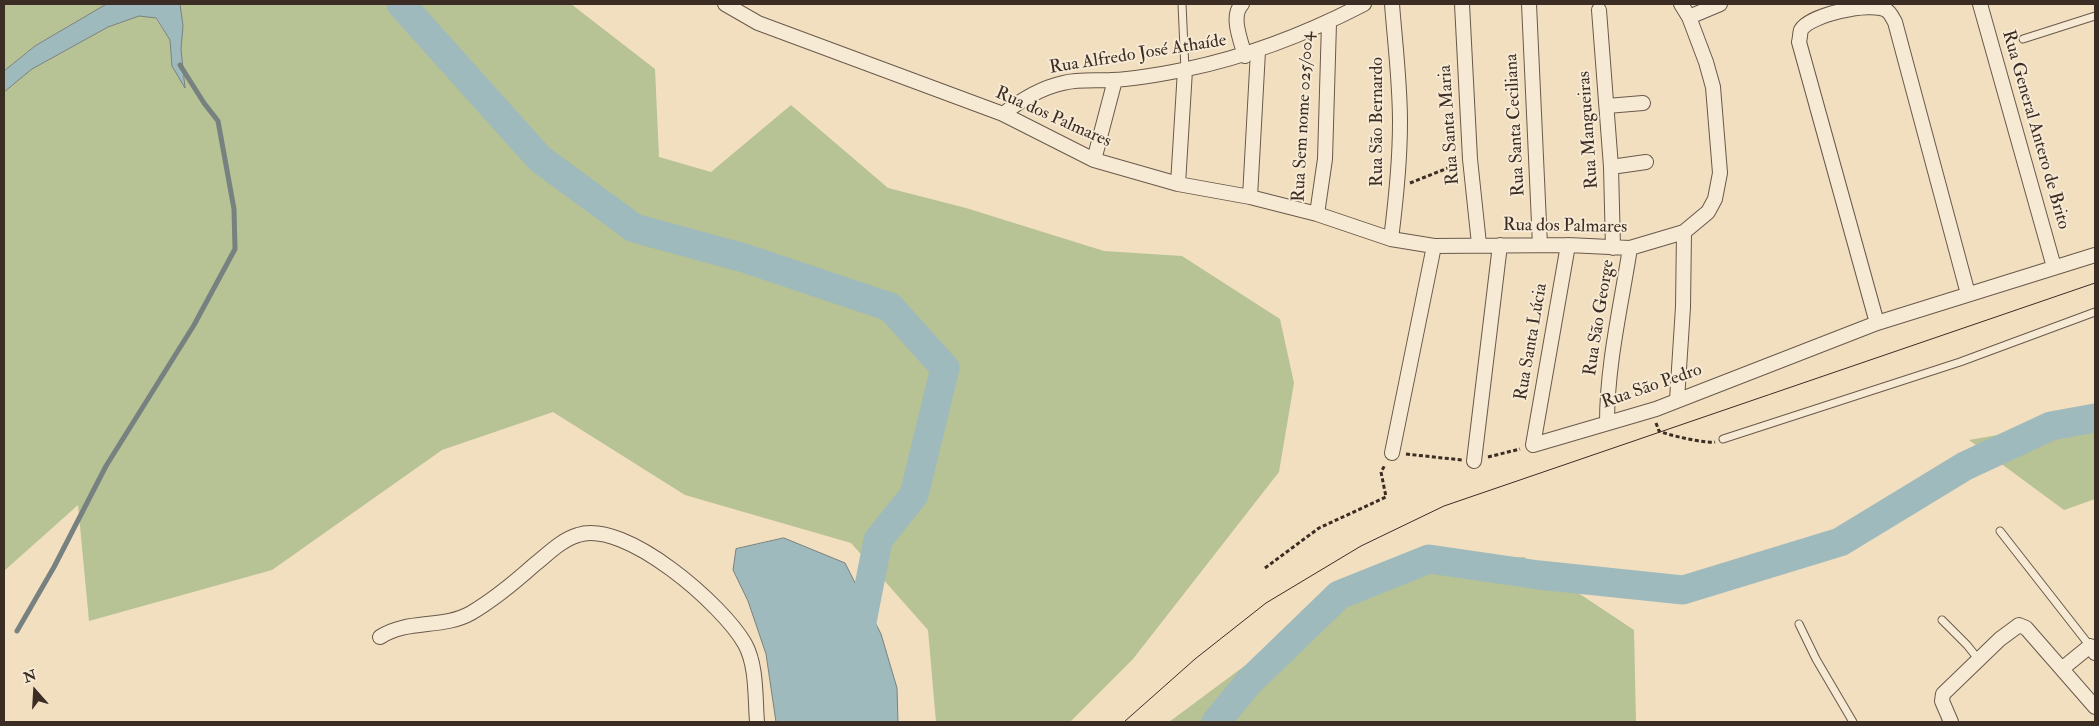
<!DOCTYPE html>
<meta charset="utf-8">
<style>
body{margin:0}
#map{position:relative;width:2099px;height:726px;overflow:hidden;background:#f2dfbf;font-family:"IM FELL Double Pica",serif}
canvas{display:block}
.frame{position:absolute;inset:0;border:5px solid #3b2c24;pointer-events:none}
.north{position:absolute;left:10px;top:666px;width:50px;height:50px;-webkit-text-stroke:4px #f7ead5;paint-order:stroke;rotate:341deg;font-size:14px;font-weight:700;line-height:20px;text-align:center;color:#3b2c24}
.north::after{content:'';display:block;margin:auto;width:18px;height:22px;background:#3b2c24;clip-path:polygon(50% 0,100% 100%,50% 72%,0 100%)}
</style>
<div id="map">
<canvas width="2099" height="726"></canvas>
<div class="frame"></div>
<div class="north">N</div>
</div>
<script>
const context = document.querySelector('canvas').getContext('2d');
context.lineJoin = 'round';
function paint(path, color) { context.fillStyle = color; context.fill(path, 'evenodd'); }
function trace(path, color, width, dash) { context.strokeStyle = color; context.lineWidth = width; context.lineCap = dash ? 'butt' : 'round'; context.setLineDash(dash || []); context.stroke(path); }
function drawText(font, color, halo, rows, align = 'center') {
  context.font = font + ' "IM FELL Double Pica",serif'; context.lineWidth = 4; context.setLineDash([]); context.textBaseline = 'middle'; context.strokeStyle = halo; context.fillStyle = color; for (const [text, x, y, turn = 0] of rows) {
    context.save(); context.translate(x, y); context.rotate((+turn || 0) * Math.PI / 180); context.textAlign = isNaN(turn) ? turn : align; if (halo) context.strokeText(text, 0, 0); context.fillText(text, 0, 0); context.restore();
  }
}
paint(new Path2D(`
 M4,4H107L35,46L4,71Z
 M180,4H571L655,69L659,157L711,172L791,105L888,188L966,208L1104,251L1182,256L1280,319L1294,383L1279,472L1133,659L1070,722H936L928,630L851,543L685,495L553,412L442,450L272,570L89,621L78,505L4,571V92L32,69L108,27L139,16L155,18L170,40L172,66L185,87L181,49L183,26Z
 M2095,418V499L2064,510L1969,440Z
 M1524,557L1634,630L1636,722H1169L1375,569Z`), '#b7c295');
const water = new Path2D(`
 M107,4H180L183,26L181,49L185,88L172,66L170,40L156,18L139,16L108,27L32,69L4,92V71L35,46Z
 M784,538L845,563L881,634L897,688L898,722H776L766,654L748,601L733,570L736,549Z`);
paint(water, '#9fbabc');
trace(water, '#77817f', 1);
trace(new Path2D(`
 M17,631L54,567L106,466L194,325L235,249L234,209L218,121L204,103L180,65`), '#77817f', 5);
trace(new Path2D(`
 M401,4L540,159L634,228L744,258L890,307L945,368L914,495L878,540L862,622L870,722
 M1216,722L1249,682L1339,595L1429,559L1539,575L1683,590L1840,542L1965,466L2051,426L2095,418`), '#9fbabc', 29);
const service = new Path2D(`
 M1182,4L1185,70
 M2023,39L2095,16
 M1723,439L1960,362L2095,312
 M2000,531L2090,646
 M1942,620L1967,645L1979,660
 M1799,624L1816,659L1853,722`);
const minor = new Path2D(`
 M725,4L758,23L1003,114L1094,160L1178,184L1250,197L1317,214L1391,239L1434,246L1568,245L1630,248L1684,232L1708,212L1715,199L1720,173L1713,87L1706,62L1689,17L1681,4
 M1242,4C1230,16 1241,41 1245,56
 M1462,4L1470,159L1479,244
 M1529,4L1540,245
 M1980,4L2054,267
 M1599,10L1611,167L1613,248
 M1689,17L1720,4
 M1607,106L1643,103
 M1003,114C1021,100 1040,88 1063,83C1079,79 1096,81 1112,80C1137,79 1163,74 1187,69C1250,56 1308,33 1364,4
 M1094,160L1115,80
 M1611,167L1646,162
 M1178,184L1185,70
 M1250,197L1258,51
 M1317,214L1325,159L1329,23
 M1391,239C1396,200 1400,161 1400,122C1400,82 1395,43 1392,4
 M1568,245L1533,445L1656,409L1877,323L2095,255
 M1877,323L1799,42C1800,39 1800,33 1801,30C1809,15 1871,1 1886,10C1890,12 1892,17 1895,22L1968,294
 M1677,400L1683,307L1684,232
 M1607,423C1607,364 1621,306 1630,248
 M1392,453L1434,246
 M1474,461L1500,245
 M380,637C407,619 443,629 471,613C493,600 515,582 534,565C548,554 561,540 578,535C625,519 723,605 745,644C757,666 755,697 757,722
 M2063,668L2090,646L2095,653
 M1951,722L1942,701L1943,694L2000,639L2019,625L2026,628L2095,707`);
trace(service, '#69594b', 9);
trace(minor, '#69594b', 16);
trace(new Path2D(`
 M1410,183L1458,164
 M1656,423L1659,431C1667,435 1707,444 1715,442
 M1406,454L1462,460
 M1488,457L1520,449
 M1265,568L1319,528L1386,497L1381,472L1385,465`), '#3b2c24', 3, [4, 2.5]);
trace(service, '#f7ead5', 7);
trace(minor, '#f7ead5', 14);
trace(new Path2D(`
 M1124,722L1195,659L1266,603L1361,546L1444,506L2095,283`), '#3b2c24', 1);
drawText('18px', '#3b2c24', '#f7ead5', [
 ["Rua Alfredo José Athaíde",1138,55,-9],
 ["Rua Sem nome 025/004",1304,117,-87],
 ["Rua dos Palmares",1053,118,24],
 ["Rua São Bernardo",1378,122,-90],
 ["Rua Santa Maria",1450,125,-94],
 ["Rua Santa Ceciliana",1516,125,-93],
 ["Rua Mangueiras",1589,130,-94],
 ["Rua General Antero de Brito",2035,130,74],
 ["Rua dos Palmares",1565,227,1],
 ["Rua São George",1600,318,-81],
 ["Rua Santa Lúcia",1532,342,-80],
 ["Rua São Pedro",1652,387,-19]
]);
</script>
